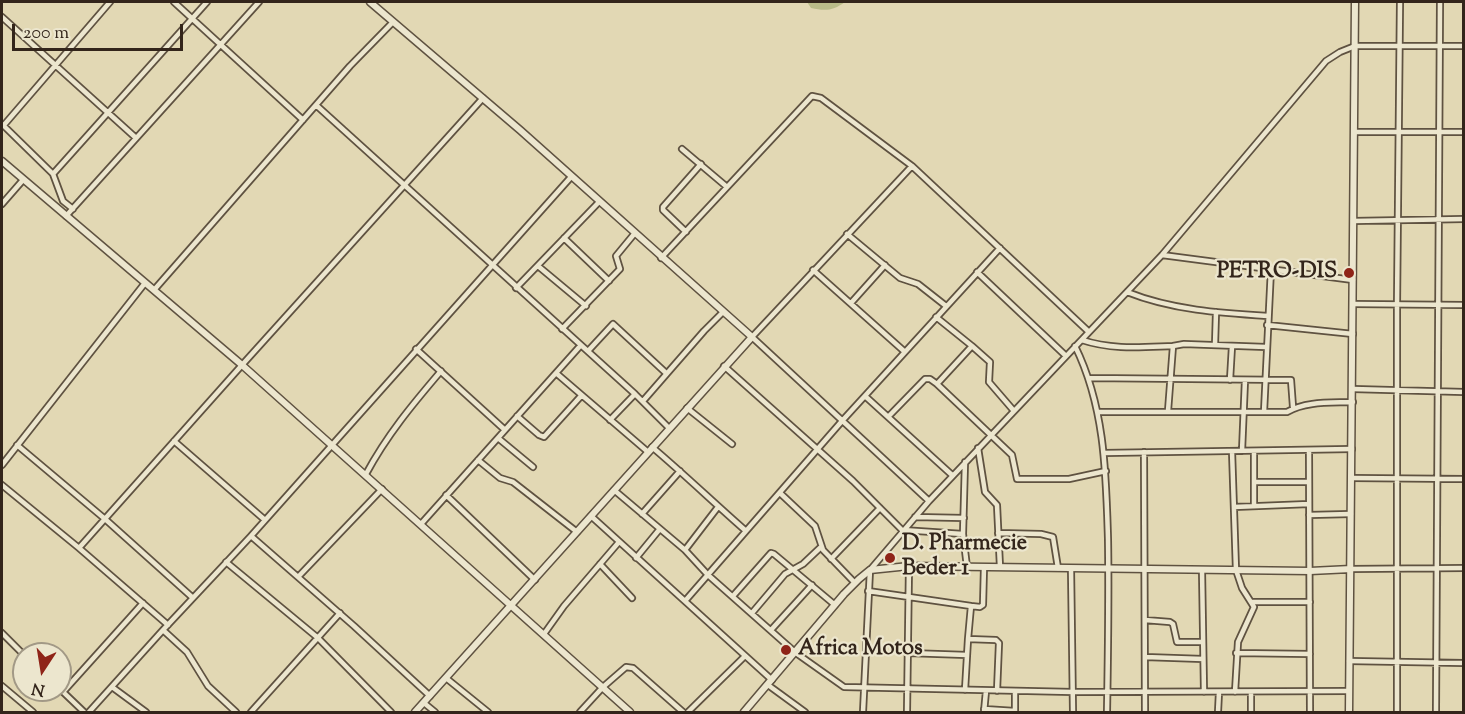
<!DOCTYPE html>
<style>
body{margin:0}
#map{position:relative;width:1465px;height:714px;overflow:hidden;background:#e2d8b4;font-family:"Sorts Mill Goudy",serif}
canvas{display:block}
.frame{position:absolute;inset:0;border:3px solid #33251b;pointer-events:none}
.north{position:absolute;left:12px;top:642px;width:60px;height:60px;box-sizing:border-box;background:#ece6ce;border:2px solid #a29986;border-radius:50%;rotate:192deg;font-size:16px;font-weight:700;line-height:24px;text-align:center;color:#33251b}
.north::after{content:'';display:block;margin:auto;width:21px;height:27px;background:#8f2418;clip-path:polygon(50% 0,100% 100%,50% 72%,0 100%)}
.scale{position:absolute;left:12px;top:24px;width:171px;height:27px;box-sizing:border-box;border:3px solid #33251b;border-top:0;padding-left:8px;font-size:18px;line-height:21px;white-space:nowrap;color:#33251b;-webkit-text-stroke:4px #ece6ce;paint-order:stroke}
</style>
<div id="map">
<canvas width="1465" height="714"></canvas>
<div class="frame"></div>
<div class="north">N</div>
<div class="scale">200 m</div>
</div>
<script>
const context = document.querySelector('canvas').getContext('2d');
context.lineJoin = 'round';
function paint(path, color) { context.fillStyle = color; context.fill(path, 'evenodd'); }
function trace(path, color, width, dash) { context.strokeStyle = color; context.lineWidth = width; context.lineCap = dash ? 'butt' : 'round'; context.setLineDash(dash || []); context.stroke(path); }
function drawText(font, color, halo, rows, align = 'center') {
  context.font = font + ' "Sorts Mill Goudy",serif'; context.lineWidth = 4.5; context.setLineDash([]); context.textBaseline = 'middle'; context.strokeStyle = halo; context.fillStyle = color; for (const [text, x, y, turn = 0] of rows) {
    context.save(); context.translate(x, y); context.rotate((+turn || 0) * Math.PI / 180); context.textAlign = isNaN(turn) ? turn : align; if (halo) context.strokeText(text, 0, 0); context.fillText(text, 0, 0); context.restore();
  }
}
paint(new Path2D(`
 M807,2H845C833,11 825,11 811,8Z`), '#babc89');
const minor = new Path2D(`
 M174,2L303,120
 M2,17L136,138
 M316,105L635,394L669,428
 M3,125L53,174L63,201L73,209
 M4,125L110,2
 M1354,132H1464
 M682,149L727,187
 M53,174L207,2
 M2,204L23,180
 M66,216L259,2
 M1353,221L1464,219
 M686,232L663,210V207L701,164
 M847,234L900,278L918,284L946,306
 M564,238L609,281
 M1162,255L1353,280
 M661,258L812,96L821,98L912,166
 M538,266L586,306
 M813,270L905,352
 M977,272L1066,356
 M516,288L599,202
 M154,290L350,66L393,22
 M1127,292C1172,310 1220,313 1268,316
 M851,303L885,265
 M1353,304L1464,305
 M936,317L972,346L937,384
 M1267,325L1353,334
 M562,329L620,269L616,256L635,233
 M1082,340C1112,350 1142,347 1173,346
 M1215,345L1216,312
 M972,346L990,362L989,382L1014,411
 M1075,346C1105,407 1106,473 1108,539C1109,597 1108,655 1107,712
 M416,349L505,430
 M588,351L613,324L666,373
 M724,366L853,481L902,530L963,534
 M556,373L648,452
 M1089,378L1291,380L1293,407
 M1230,380L1232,346
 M1353,389L1464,392
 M865,396L952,475
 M643,401L704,331L723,312
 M687,408L732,444
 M1168,411L1173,346L1184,344L1266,347
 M1098,412H1287C1306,401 1330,403 1353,402
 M1264,412L1271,269
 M517,416L539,435L544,437L581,396
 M888,417L925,379H930L937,384L1012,455L1017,479H1069L1106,471
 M610,420L635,394
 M498,438L533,467
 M174,441L265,520
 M17,445L105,519L193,598
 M652,447C684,474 714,503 746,531
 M978,448L985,492L997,505L1000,567
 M1309,450L1310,712
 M1232,451L1236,570L1242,588L1254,607L1238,642L1235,692
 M1242,451L1245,380
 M1144,452L1145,712
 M1104,453L1352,449
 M478,460L500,478L513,482L577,532
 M965,462L963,534L967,567
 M2,465L145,283
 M366,474C387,435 412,405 441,371
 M1352,478L1464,479
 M1255,482H1309
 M2,485L79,548
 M614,490L685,550L708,575L796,653L844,687L1073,692L1349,691
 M780,493L815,526L823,550L855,583
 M446,495L535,580
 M929,501L752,337L912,166L1089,332
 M1254,506V451
 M1234,507L1309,504
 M642,514L680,471
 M1309,515L1351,514
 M591,516L772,680
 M915,517L964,518
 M421,524L581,345
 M998,533L1041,534L1053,537L1058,568
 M251,536L354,626L430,696
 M685,550L718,507
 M636,558L659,530
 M831,559L880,508
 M226,562L318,638L391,712
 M600,564L632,598
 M984,567L983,605L980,607L971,606L968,639L996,640L999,643L997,691
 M1071,568L1073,712
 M1351,569L1464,568
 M1202,570L1204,692
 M298,577L382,489
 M868,591L971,606
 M733,596L771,553L774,554L835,605
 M685,601L842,421L1000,248
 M1252,602H1310
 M752,613L785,574L803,564L821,547
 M1145,620L1170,622L1173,624L1177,642H1203
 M168,625L79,548L242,365L483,98
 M163,630L187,652L208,686L236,712
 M771,630L812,585
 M2,633L24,655
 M544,634L564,606L619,542
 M908,653L967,655
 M1236,653L1310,654
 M1145,657L1203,659
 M1349,661L1464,663
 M446,678L488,712
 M768,685L805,712
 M2,686L33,712
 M112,687L146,712
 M60,689L84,712
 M965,690L968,639
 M63,692L143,603
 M1251,692V712
 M424,703L435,712
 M984,709L1015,711
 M89,712L163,630L251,536L571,177
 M251,712L340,613
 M580,712L603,687L626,667L633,668L683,712
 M688,712L745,656
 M863,712L870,570L929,501L1162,255L1326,61L1340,52L1355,46H1464
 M907,712L909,566
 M984,712L986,691
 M1015,712V691
 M1218,712L1219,692
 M1397,712V305L1400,2
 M1436,712L1440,2`);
const tertiary = new Path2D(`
 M370,2L520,130L752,337L415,712
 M2,161L242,365L630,712
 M744,712L844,594L859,579L870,570L909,566L1310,571L1351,569
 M1349,712L1355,2`);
trace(minor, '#5f5241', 8);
trace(tertiary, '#5f5241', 9);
trace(minor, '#ece6ce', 4.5);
trace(tertiary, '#ece6ce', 6);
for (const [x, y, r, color] of [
 [1349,273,6,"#8f2418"],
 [890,558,6,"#8f2418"],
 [786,650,6,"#8f2418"]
]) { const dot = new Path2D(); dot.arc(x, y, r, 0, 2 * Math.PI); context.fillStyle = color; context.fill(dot); trace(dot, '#ece6ce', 2); }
drawText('bold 22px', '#33251b', '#ece6ce', [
 ["PETRO-DIS",1337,273,"right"],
 ["D. Pharmecie",902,545],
 ["Beder 1",902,570],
 ["Africa Motos",798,650]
], 'left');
</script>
